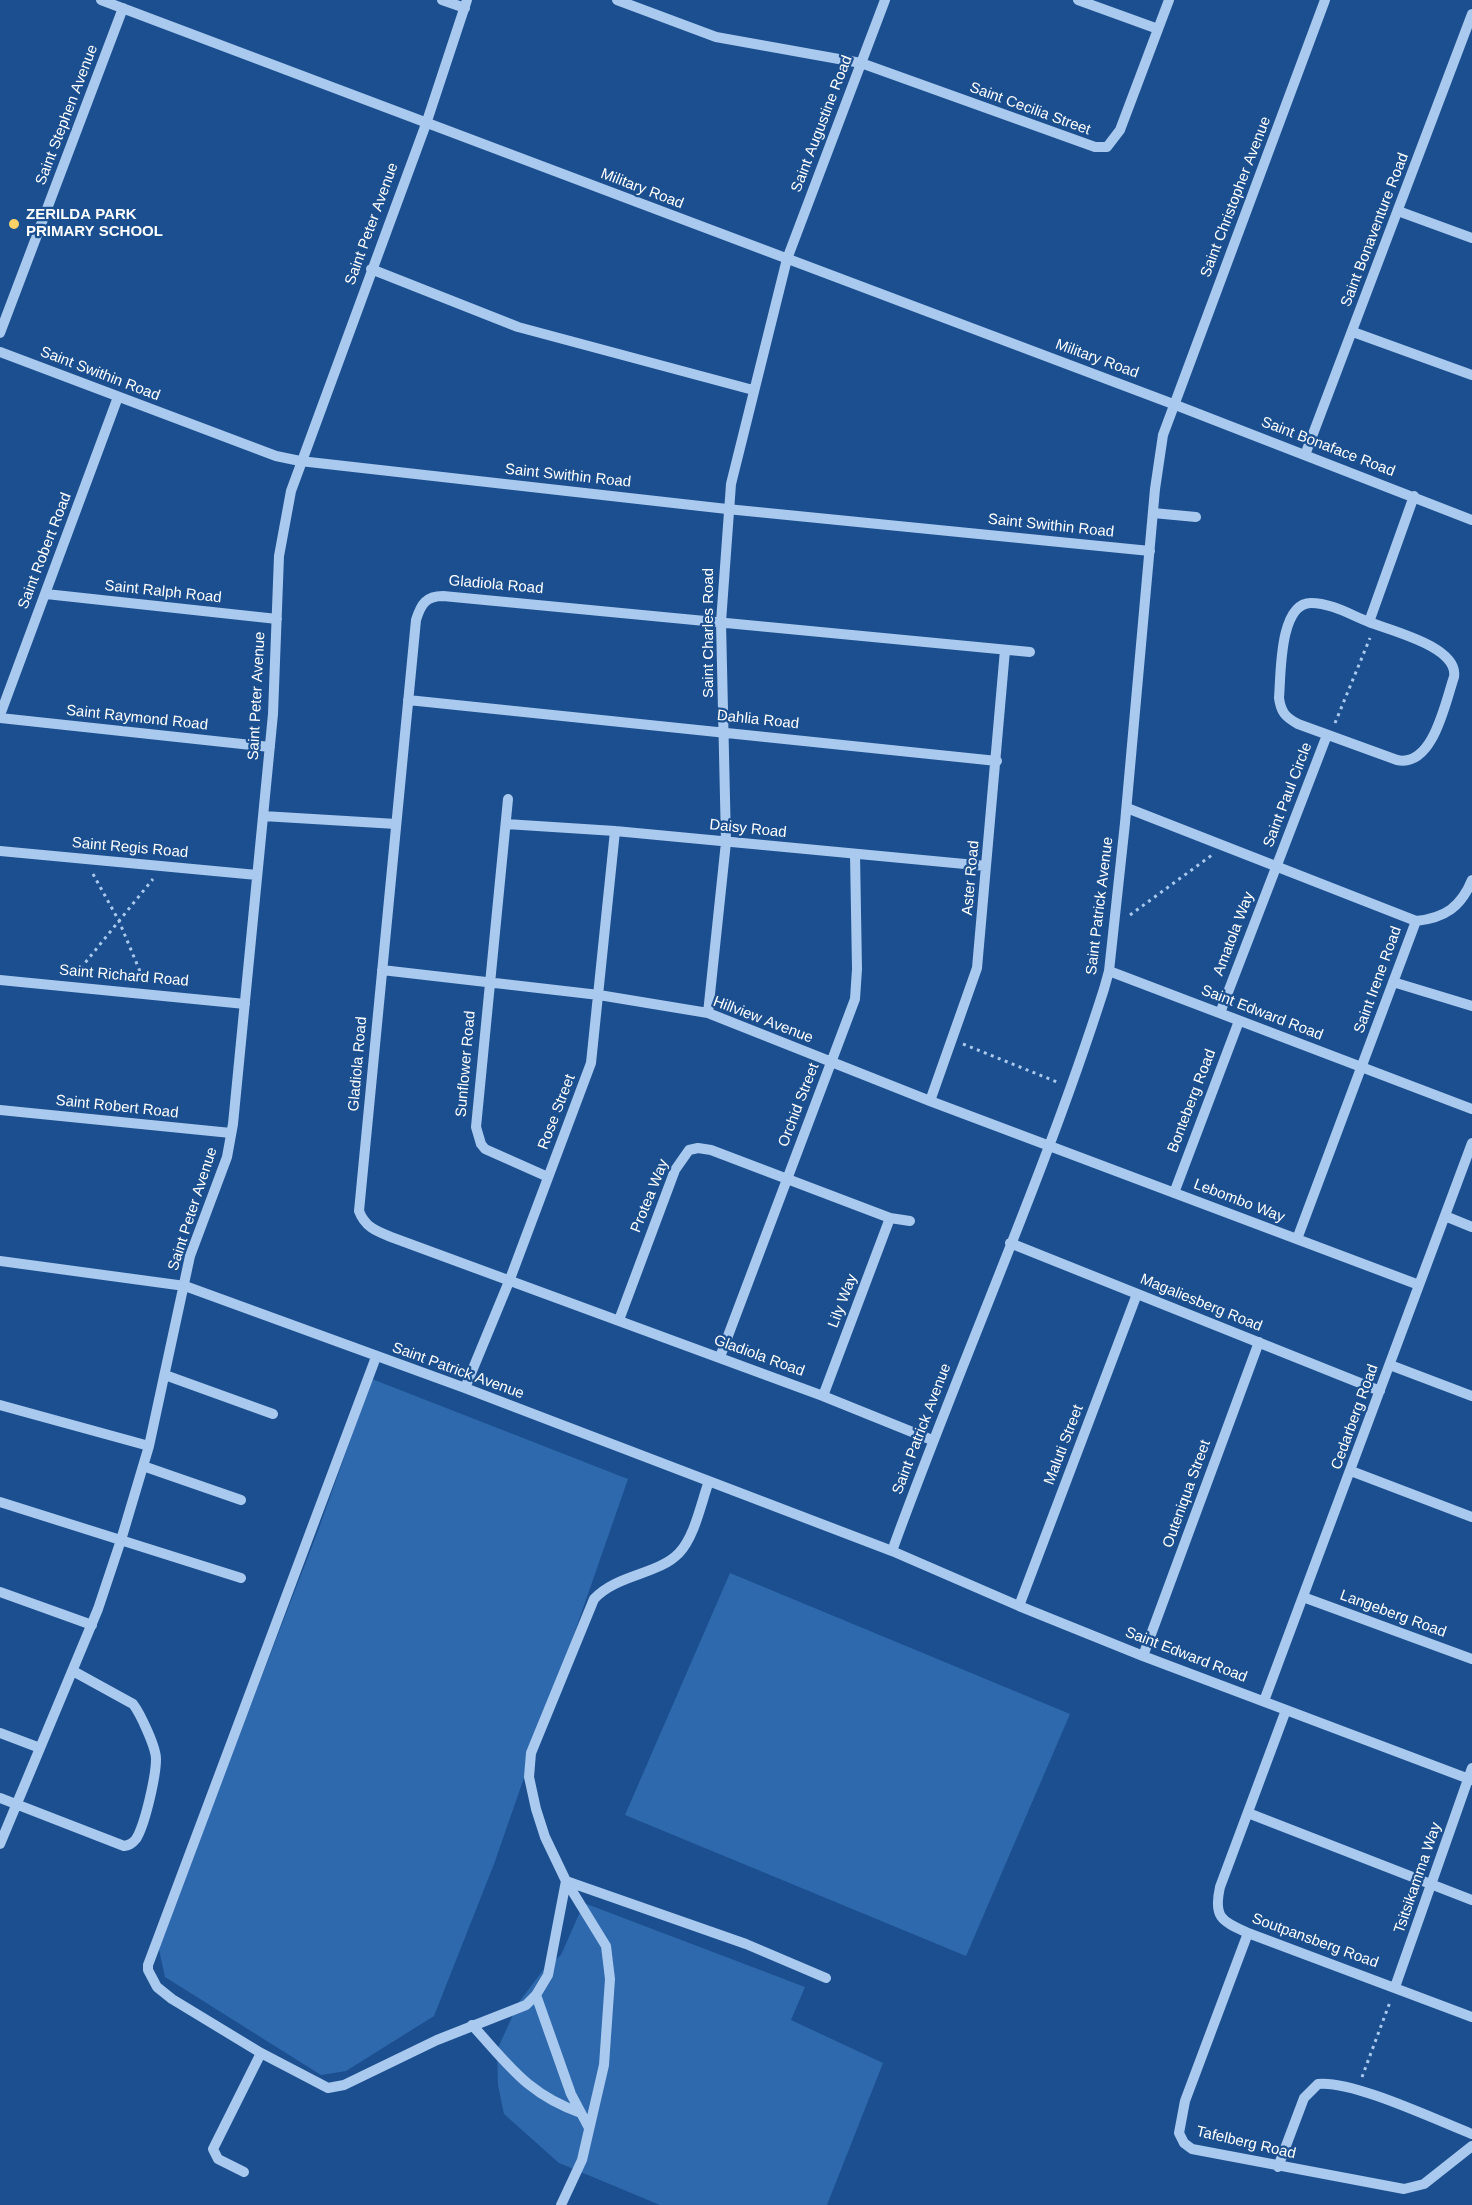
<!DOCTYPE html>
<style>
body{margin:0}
canvas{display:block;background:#1b4f8f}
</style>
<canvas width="1472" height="2205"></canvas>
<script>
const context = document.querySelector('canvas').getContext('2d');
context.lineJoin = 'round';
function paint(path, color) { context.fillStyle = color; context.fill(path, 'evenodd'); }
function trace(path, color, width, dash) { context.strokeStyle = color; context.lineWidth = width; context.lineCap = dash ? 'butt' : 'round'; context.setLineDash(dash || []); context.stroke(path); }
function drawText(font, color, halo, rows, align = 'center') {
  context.font = font + ' Helvetica,sans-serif'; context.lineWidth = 4.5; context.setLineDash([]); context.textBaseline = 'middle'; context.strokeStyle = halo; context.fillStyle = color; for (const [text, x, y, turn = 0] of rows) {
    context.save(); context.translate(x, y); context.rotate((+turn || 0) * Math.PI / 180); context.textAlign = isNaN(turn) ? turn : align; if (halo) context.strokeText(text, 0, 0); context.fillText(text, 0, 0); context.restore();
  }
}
paint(new Path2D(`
 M372,1379L628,1479L494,1864L434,2016L346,2071L321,2075L165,1977L158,1945L318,1531Z
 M730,1573L1070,1714L966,1956L625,1815Z
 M584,1903L805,1987L791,2020L883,2063L827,2205H660L559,2163L504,2114L498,2085L497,2050L519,2002L544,1969L561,1955Z`), '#2e69ad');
trace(new Path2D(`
 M1335,723L1370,638
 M93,874L119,921L144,981
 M1130,915L1212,855
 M76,974L153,879
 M963,1044L1057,1082
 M1362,2077L1390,2002`), '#a9c9ee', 3, [3, 4.5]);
trace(new Path2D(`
 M101,0L1173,404L1472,520
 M442,0L465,8
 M617,0L716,37L861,63L1095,147H1107L1120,130L1169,0
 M1078,0L1158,29
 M1398,211L1472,238
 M371,269L518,327L753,390
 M1353,332L1472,375
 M0,333L123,8
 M0,352L276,456L300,461L727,509L1150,551
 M1305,455L1472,14
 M1153,513L1196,517
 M46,594L277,619
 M1369,622C1351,615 1331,603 1311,603C1279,603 1281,675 1279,698C1281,712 1285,717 1298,724L1397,760C1433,768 1445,703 1454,677C1459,647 1392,631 1369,622L1414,496
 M408,700L997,761
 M0,715L118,397
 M0,718L270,747
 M508,799L476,1127L481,1144L485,1149L548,1177
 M1127,808L1416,921C1445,918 1461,907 1472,880
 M263,816L396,824
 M506,824L615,831L986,866
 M0,851L257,875
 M382,970L599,995L708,1013L930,1101L1419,1285
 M1109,971L1472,1109
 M0,980L245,1004
 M1393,982L1472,1006
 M708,1013L726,842L721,622L731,484L787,259L885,0
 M1220,1013L1327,735
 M930,1101L977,968L1005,650
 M0,1110L231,1133
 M1174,1193L1239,1021
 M1445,1216L1472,1227
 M1297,1239L1416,921
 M1010,1243L1380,1391
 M0,1261L185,1286L465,1388L892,1551L1019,1606L1143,1656L1472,1780
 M619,1320L675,1170L689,1150L698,1148L711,1150L890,1218L910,1221
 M376,1357L148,1965V1970L157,1987L172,1999L261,2053L328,2088L344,2085L437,2040L526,2005L536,1995L548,1975L566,1881L545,1837L536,1809L529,1777L531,1753L594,1599C617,1574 658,1575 679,1553C695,1536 701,1503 709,1481
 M720,1357L855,999L857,969L855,854
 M1390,1365L1472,1396
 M165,1375L273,1414
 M465,1388L510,1279L591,1063L615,831
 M823,1396L890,1218
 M0,1405L149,1446
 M932,1440L823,1396L391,1237C376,1231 365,1227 359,1211L416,620C421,604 426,596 443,596L1030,652
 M143,1466L241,1500
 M1351,1471L1472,1517
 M0,1502L241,1578
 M892,1551C960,1363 1043,1180 1104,989L1109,971L1125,823L1155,489L1163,435L1325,0
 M0,1592L92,1625
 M1303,1597L1472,1659
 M1019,1606L1137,1294
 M1143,1656L1259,1342
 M1264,1701L1472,1143
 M1286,1710L1220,1887C1213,1918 1222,1921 1248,1933L1472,2017
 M0,1733L40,1748
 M0,1798L124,1846C129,1845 132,1844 136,1839C145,1825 156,1776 156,1759C156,1747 140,1713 133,1704L73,1671
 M1248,1813L1472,1900
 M0,1844L98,1609L121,1540L149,1446L190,1256L227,1157L233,1124L273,714L279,556L291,491L426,124L467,0
 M566,1881L746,1944L826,1978
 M1248,1933L1185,2101L1179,2133L1184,2143L1192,2149L1404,2189L1424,2184L1472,2146
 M1395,1987L1472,1768
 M536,1995L571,2094L589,2128
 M472,2025C509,2065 527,2094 581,2113
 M1278,2167L1304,2098L1318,2084C1352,2080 1436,2120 1472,2134
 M244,2172L218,2159L213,2149L261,2053
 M561,2205L582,2160L604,2065L610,1979L606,1946L566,1881`), '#a9c9ee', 10);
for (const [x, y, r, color] of [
 [14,224,6,"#ffd166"]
]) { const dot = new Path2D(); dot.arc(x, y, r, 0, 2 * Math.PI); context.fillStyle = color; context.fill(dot); trace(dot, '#1b4f8f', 2); }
drawText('15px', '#fff', '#1b4f8f', [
 ["Saint Cecilia Street",1030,109,20],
 ["Saint Stephen Avenue",67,115,-69],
 ["Saint Augustine Road",822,124,-69],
 ["Military Road",642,189,21],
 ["Saint Christopher Avenue",1236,197,-69],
 ["Saint Peter Avenue",372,224,-70],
 ["Saint Bonaventure Road",1375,230,-69],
 ["Military Road",1097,359,20],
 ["Saint Swithin Road",100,374,21],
 ["Saint Bonaface Road",1328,447,21],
 ["Saint Swithin Road",568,476,6],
 ["Saint Swithin Road",1051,526,6],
 ["Saint Robert Road",45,551,-69],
 ["Gladiola Road",496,585,5],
 ["Saint Ralph Road",163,592,6],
 ["Saint Charles Road",709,633,-90],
 ["Saint Peter Avenue",257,696,-87],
 ["Saint Raymond Road",137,718,6],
 ["Dahlia Road",758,720,6],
 ["Saint Paul Circle",1288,795,-69],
 ["Daisy Road",748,829,6],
 ["Saint Regis Road",130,848,5],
 ["Aster Road",971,878,-85],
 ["Saint Patrick Avenue",1100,906,-83],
 ["Amatola Way",1234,934,-69],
 ["Saint Richard Road",124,976,5],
 ["Saint Irene Road",1378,980,-70],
 ["Saint Edward Road",1262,1013,21],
 ["Hillview Avenue",763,1020,21],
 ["Gladiola Road",358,1064,-85],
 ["Sunflower Road",466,1064,-85],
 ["Bonteberg Road",1192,1101,-69],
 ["Orchid Street",799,1105,-69],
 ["Saint Robert Road",117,1107,6],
 ["Rose Street",557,1112,-69],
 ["Protea Way",650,1196,-68],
 ["Lebombo Way",1239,1201,21],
 ["Saint Peter Avenue",193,1209,-72],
 ["Lily Way",843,1301,-69],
 ["Magaliesberg Road",1201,1303,22],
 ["Gladiola Road",759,1356,20],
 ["Saint Patrick Avenue",458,1371,20],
 ["Cedarberg Road",1355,1417,-70],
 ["Saint Patrick Avenue",922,1429,-69],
 ["Maluti Street",1064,1445,-69],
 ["Outeniqua Street",1187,1494,-70],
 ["Langeberg Road",1393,1614,20],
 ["Saint Edward Road",1186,1655,21],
 ["Tsitsikamma Way",1418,1878,-71],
 ["Soutpansberg Road",1315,1941,20],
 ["Tafelberg Road",1246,2143,13]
]);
drawText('bold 15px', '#fff', '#1b4f8f', [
 ["ZERILDA PARK",26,215],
 ["PRIMARY SCHOOL",26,232]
], 'left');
</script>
